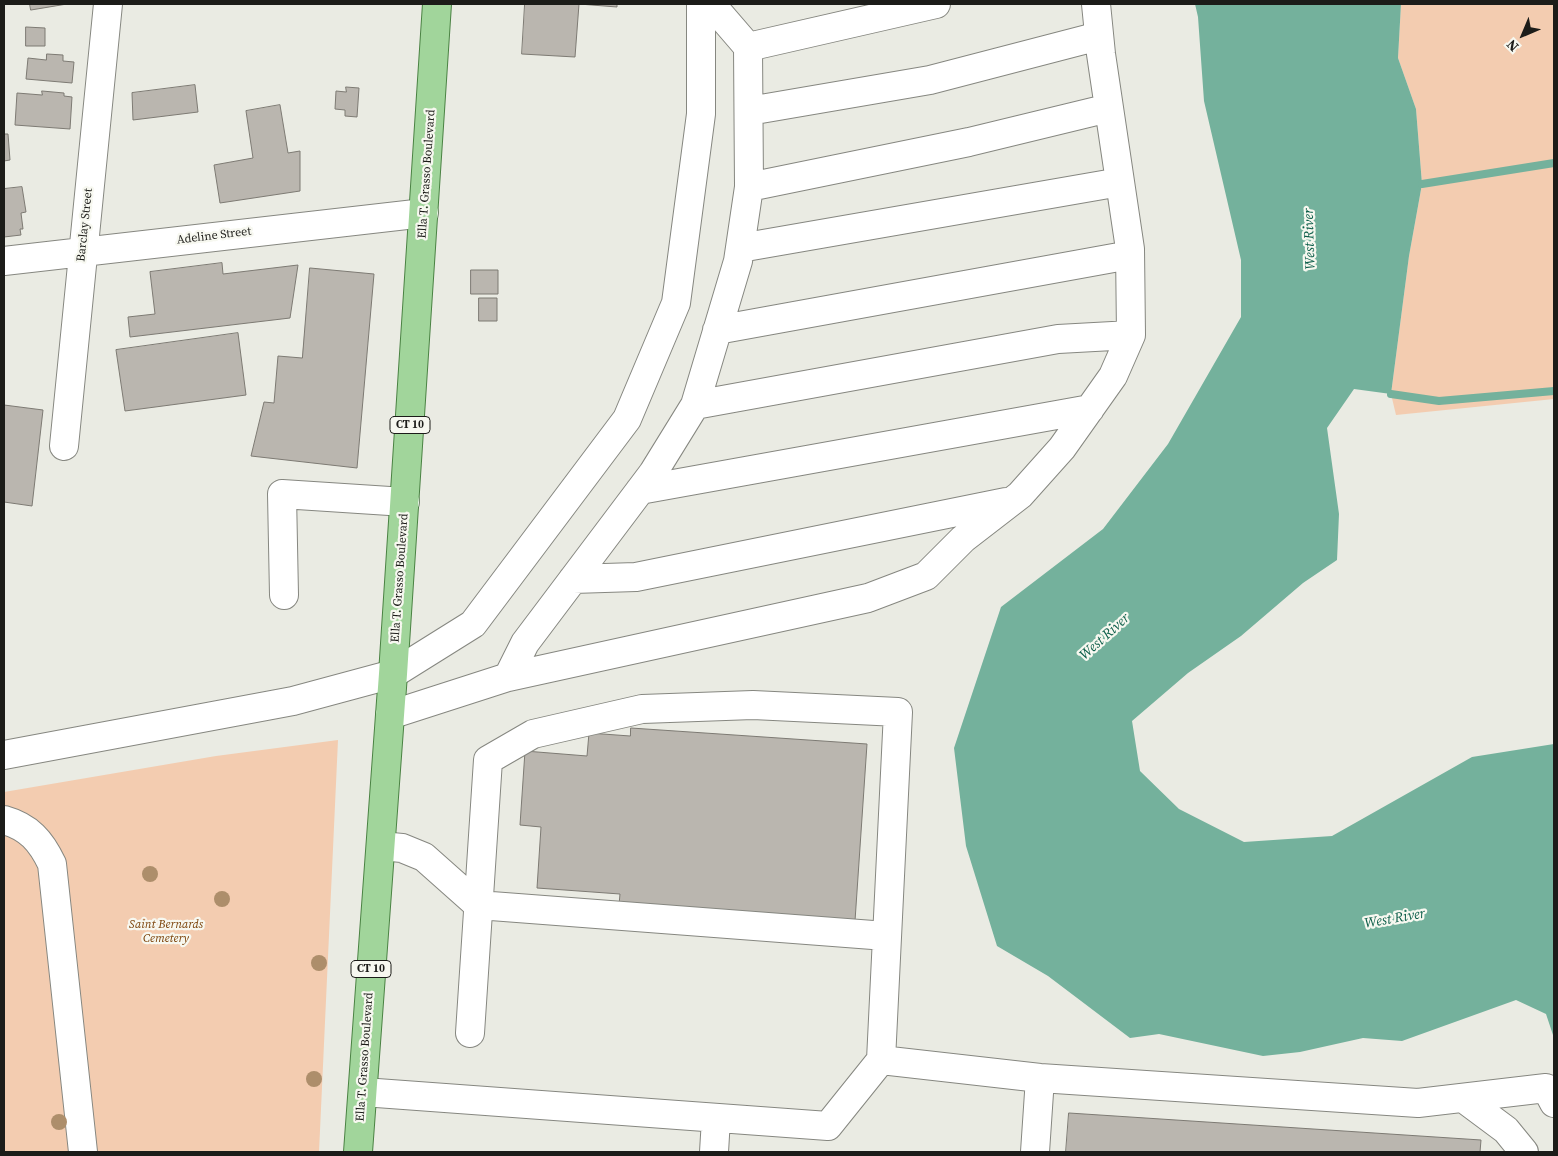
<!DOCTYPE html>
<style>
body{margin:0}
#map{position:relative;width:1558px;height:1156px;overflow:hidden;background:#eaebe3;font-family:"Source Serif 4",serif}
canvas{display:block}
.frame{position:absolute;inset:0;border:5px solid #1c1c19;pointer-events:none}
.north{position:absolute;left:1498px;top:10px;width:50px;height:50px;-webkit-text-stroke:4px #f7f8f0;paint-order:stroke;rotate:225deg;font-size:14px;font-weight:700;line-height:20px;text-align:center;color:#1c1c19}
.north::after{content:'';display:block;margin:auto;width:18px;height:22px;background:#1c1c19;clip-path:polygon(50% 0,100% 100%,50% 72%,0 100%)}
</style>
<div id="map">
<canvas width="1558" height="1156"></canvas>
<div class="frame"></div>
<div class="north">N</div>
</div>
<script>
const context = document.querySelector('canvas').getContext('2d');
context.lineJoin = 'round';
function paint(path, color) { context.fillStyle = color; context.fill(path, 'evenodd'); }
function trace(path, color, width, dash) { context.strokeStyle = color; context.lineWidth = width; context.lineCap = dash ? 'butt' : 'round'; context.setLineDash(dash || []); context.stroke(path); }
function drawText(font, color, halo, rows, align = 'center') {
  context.font = font + ' "Source Serif 4",serif'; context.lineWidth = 4.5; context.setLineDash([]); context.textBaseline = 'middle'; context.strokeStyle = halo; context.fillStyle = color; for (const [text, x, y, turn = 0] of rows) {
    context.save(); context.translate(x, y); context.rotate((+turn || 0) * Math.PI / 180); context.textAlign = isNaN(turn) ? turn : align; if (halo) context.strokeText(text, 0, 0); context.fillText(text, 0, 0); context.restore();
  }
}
paint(new Path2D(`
 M1401,4H1554V399L1396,415L1391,394L1409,256L1422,184L1416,109L1398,58Z
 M338,740L319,1152H4V792L216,756Z`), '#f3ccb0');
paint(new Path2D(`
 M1195,4H1401L1398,58L1416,109L1422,184L1409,256L1391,394L1354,389L1327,428L1339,514L1337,560L1303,583L1241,636L1188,673L1132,721L1140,771L1179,809L1244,842L1332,836L1472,757L1554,744V1038L1546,1014L1516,1000L1402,1041L1363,1038L1300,1052L1263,1056L1159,1034L1130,1038L1048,976L997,946L966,846L954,748L1001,607L1103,529L1168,444L1241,317V260L1204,101L1198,17Z`), '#74b19c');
trace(new Path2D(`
 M1422,184L1554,163
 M1391,394L1439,401L1554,391`), '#74b19c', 8);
const building = new Path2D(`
 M30,4H67L31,10Z
 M525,4H617V7L579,4L575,57L522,54Z
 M26,27L45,28V46H26Z
 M47,54L63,55V61L74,62L72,83L26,79L28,58L46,60Z
 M195,85L198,112L133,120L132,93Z
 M346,87L359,88L357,117L345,116V110L335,109L336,91L346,92Z
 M42,91L64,93V96L72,97L70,129L15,125L17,93L42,95Z
 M280,105L288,153L300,151V191L220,203L214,165L253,158L246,111Z
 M4,134H8L10,160L4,161Z
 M22,187L26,212L21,213L23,229H20L21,235L4,237V189Z
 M222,263L223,274L298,265L290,318L130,337L128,317L155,314L150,272Z
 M310,268L374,274L357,468L251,456L264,402L274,403L278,356L302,358Z
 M471,270H498V294H471Z
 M479,298H497V321H479Z
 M238,333L246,395L125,411L116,350Z
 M4,405L43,410L32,506L4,502Z
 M631,728L867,744L855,921L619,905L620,894L537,888L541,827L520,825L525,751L587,756L589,733L630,736Z
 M1069,1113L1481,1140L1480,1152H1066Z`);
paint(building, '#bab6af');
trace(building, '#7d7a73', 1);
const minor = new Path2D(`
 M748,47L936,4
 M749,111L930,80L1099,36
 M749,187L969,142L1109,108
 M740,248L1120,182
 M4,261L424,213
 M717,330L1130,255
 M695,405L1058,339L1131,335
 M64,446L108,4
 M640,490L1090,409
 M573,579L636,577L1006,502
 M284,595L282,494L405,502
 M508,677L525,643L653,473L695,405L738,261L749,187L748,47L711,4
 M390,715L508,677L868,598L926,576L963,539L1020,495L1062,448L1113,376L1131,335L1130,249L1101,54L1096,4
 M4,755L293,701L393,674L473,624L627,419L676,303L701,114V4
 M4,820C29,827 41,841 52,864L83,1152
 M381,846L402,848L424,857L478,905L886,936
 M881,1060L1040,1078L1418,1103L1546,1088L1554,1103
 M363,1092L828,1126L881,1060L898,712L753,705L642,709L533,734L488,760L470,1033
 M1463,1098L1506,1130L1524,1152
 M714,1152L716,1119
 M1035,1152L1040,1078`);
const major = new Path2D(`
 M358,1152L393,674L437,4`);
trace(minor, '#868780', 30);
trace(major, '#4a8243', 30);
trace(minor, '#fff', 28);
trace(major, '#a1d59b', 28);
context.fillStyle = '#ad8e6b';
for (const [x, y] of [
 [150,874],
 [222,899],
 [319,963],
 [314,1079],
 [59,1122]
]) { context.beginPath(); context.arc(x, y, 8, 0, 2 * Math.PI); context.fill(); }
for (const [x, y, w] of [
 [410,425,40],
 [371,969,40]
]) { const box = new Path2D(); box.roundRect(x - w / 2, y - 8.5, w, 17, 4); context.fillStyle = '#f7f8f0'; context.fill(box); trace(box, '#1c1c19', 1); }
drawText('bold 11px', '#1c1c19', null, [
 ["CT 10",410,425],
 ["CT 10",371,969]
]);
drawText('12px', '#1c1c19', '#f7f8f0', [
 ["Ella T. Grasso Boulevard",427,174,-86],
 ["Barclay Street",85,225,-84],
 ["Adeline Street",214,236,-7],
 ["Ella T. Grasso Boulevard",400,578,-86],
 ["Ella T. Grasso Boulevard",365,1057,-86]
]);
drawText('italic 12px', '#7b4208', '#f7f8f0', [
 ["Saint Bernards",166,925],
 ["Cemetery",166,939]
]);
drawText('italic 14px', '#0c5e49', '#f7f8f0', [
 ["West River",1310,239,-92],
 ["West River",1105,637,-42],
 ["West River",1395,919,-10]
]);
</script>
